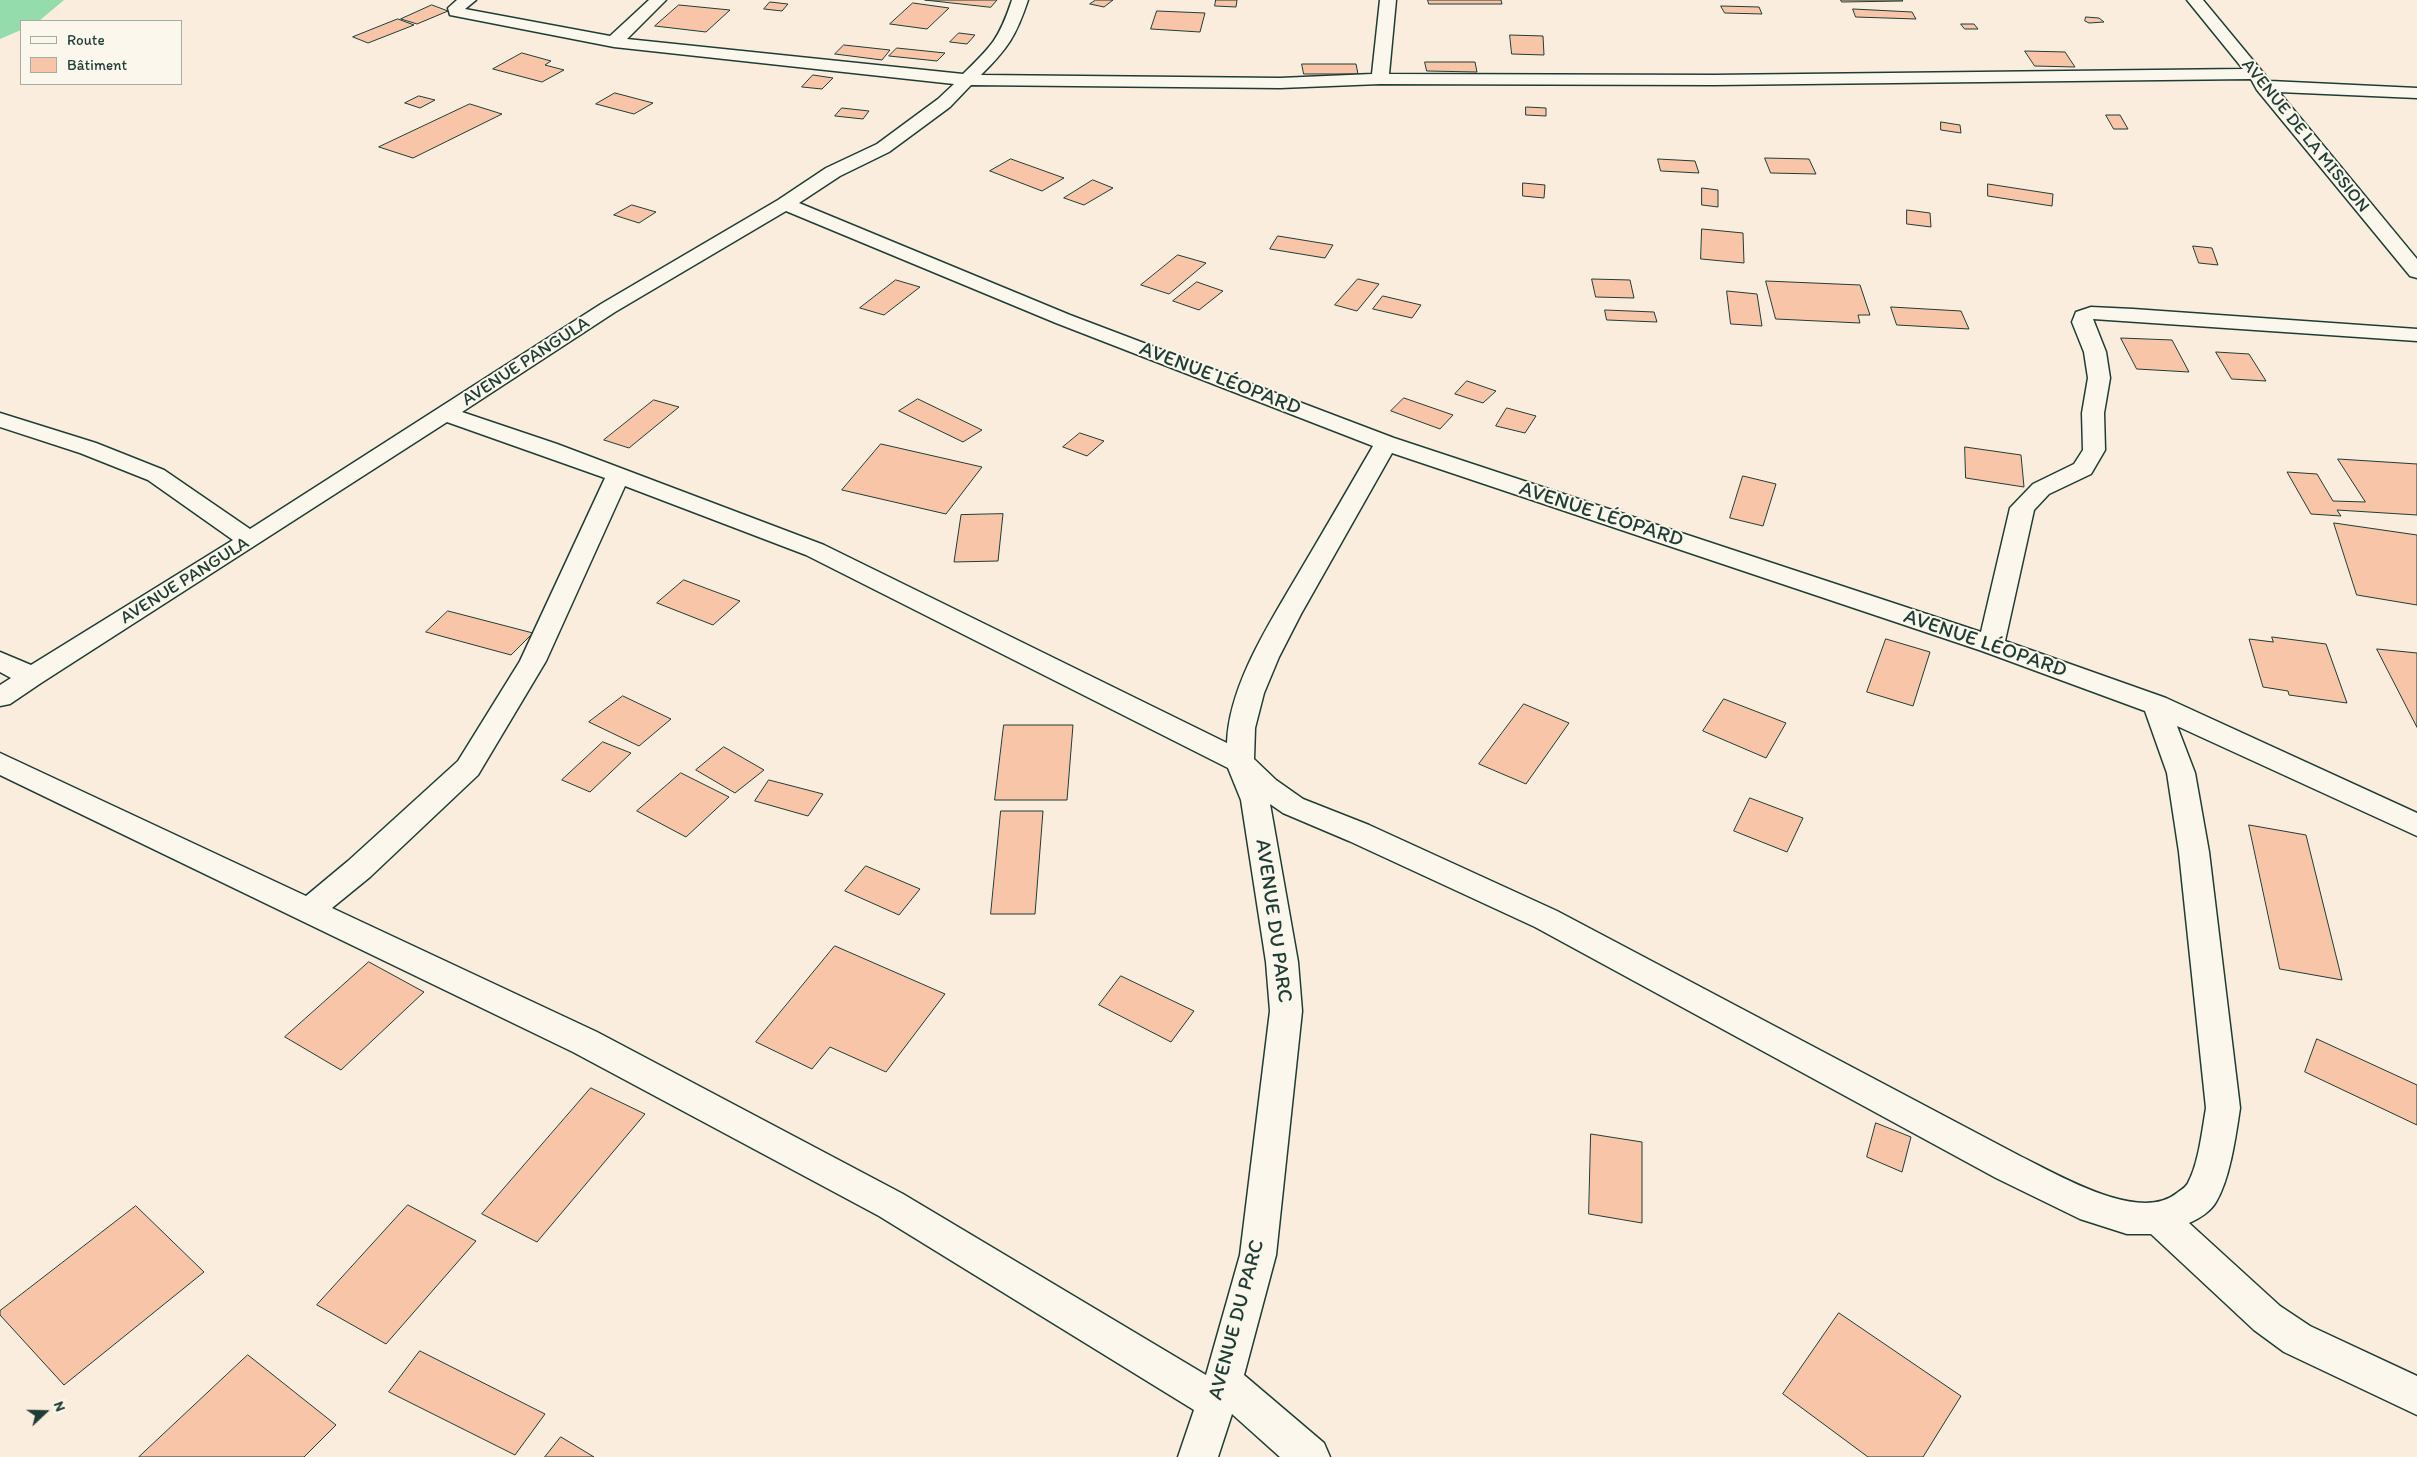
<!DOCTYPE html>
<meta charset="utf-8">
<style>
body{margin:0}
#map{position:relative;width:2417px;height:1457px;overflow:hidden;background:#faedde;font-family:Itim,sans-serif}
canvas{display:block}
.legend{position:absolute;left:20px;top:20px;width:162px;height:65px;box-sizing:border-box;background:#fbf7ec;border:1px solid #a3ada2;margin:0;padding:6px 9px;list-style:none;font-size:15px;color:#1f3d34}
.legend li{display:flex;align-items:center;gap:10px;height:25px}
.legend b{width:25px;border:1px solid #a3ada2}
.north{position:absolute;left:20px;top:1387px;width:50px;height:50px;-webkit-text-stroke:4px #fbf7ec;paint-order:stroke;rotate:69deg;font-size:14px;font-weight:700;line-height:20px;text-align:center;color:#1f3d34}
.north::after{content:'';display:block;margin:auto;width:18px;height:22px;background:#1f3d34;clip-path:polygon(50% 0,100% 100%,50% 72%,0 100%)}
</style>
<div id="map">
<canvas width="2417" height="1457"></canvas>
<ul class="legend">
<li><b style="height:6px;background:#fbf7ec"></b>Route</li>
<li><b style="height:14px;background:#f8c5a8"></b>Bâtiment</li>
</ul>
<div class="north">N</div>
</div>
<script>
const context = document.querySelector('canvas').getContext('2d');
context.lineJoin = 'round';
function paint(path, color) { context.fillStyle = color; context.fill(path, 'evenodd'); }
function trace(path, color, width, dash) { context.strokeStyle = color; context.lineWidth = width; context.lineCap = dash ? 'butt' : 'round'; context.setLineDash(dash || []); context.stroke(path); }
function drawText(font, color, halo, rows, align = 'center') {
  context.font = font + ' Itim,sans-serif'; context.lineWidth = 4; context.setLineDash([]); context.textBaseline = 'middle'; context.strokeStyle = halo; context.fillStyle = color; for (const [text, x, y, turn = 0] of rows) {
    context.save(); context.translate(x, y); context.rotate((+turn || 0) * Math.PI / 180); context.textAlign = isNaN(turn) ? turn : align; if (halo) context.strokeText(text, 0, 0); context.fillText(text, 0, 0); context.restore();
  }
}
paint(new Path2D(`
 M0,0H64L39,21H21V30L0,39Z`), '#94dcab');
const building = new Path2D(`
 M925,0H997L991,7Z
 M1096,0H1113L1104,7L1090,4Z
 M1216,0H1237L1236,7L1215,6Z
 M1428,0H1501L1502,4H1429Z
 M1841,0H1902L1903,1L1842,2Z
 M770,2L788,4L782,11L764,9Z
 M913,3L949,8L927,29L890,24Z
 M432,5L448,11L417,24L401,19Z
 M679,5L730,10L706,32L655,26Z
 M1721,6L1759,7L1762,14L1725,13Z
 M1853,9L1912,12L1916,19L1856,17Z
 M1157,11L1205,13L1200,32L1151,29Z
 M2086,17L2099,18L2104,22L2089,23L2085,21Z
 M398,19L414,25L368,43L353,37Z
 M1961,24H1974L1978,29H1965Z
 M959,33L975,35L967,44L950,42Z
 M1510,35L1543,36L1544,55L1512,54Z
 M844,45L890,50L882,60L835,54Z
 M897,48L945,53L937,61L889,56Z
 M2025,51L2065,52L2075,67L2035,66Z
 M522,53L551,61L545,65L564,70L542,82L493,69Z
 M1425,62H1475L1477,72L1427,71Z
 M1302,64H1356L1358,74H1304Z
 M813,75L833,78L822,89L802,87Z
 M615,93L653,103L634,114L596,104Z
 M419,96L435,100L420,108L405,103Z
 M470,104L502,114L413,158L379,147Z
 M1526,107L1546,108V116L1526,115Z
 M842,108L869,111L863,119L835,116Z
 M2106,115H2120L2128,129H2114Z
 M1941,122L1960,125L1961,133L1941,130Z
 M1765,158L1809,159L1816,174L1771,173Z
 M1011,159L1064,178L1042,191L990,171Z
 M1658,159L1695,161L1699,173L1661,171Z
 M1093,180L1113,188L1084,205L1064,198Z
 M1523,183L1545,185L1544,198L1523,196Z
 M1988,184L2053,194L2052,206L1988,196Z
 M1702,188L1718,190V207L1702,205Z
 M632,205L656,212L639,223L614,215Z
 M1907,210L1930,213L1931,227L1907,224Z
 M1702,229L1743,233L1744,263L1701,259Z
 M1278,236L1333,245L1325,258L1270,249Z
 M2193,246L2212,248L2218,265L2199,263Z
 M1178,255L1206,263L1169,294L1141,285Z
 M1358,279L1379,284L1357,311L1335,305Z
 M1592,279L1630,280L1634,298L1596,297Z
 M896,280L920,287L884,315L860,308Z
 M1766,281L1860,285L1870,315H1858L1860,323L1776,319Z
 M1197,282L1223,291L1199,310L1173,301Z
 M1727,291L1757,294L1762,326L1731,324Z
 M1383,296L1421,305L1412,318L1373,309Z
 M1891,307L1961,311L1969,329L1897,325Z
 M1605,310L1654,312L1657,322L1607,320Z
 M2121,338L2172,340L2189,372L2137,369Z
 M2216,352L2249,354L2266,381L2232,379Z
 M1467,381L1496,391L1483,403L1455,394Z
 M1404,398L1453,415L1440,429L1391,411Z
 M918,399L982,430L963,442L899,411Z
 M654,400L679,407L629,448L604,440Z
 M1507,408L1536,416L1525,433L1496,426Z
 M1080,433L1104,441L1087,456L1063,447Z
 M881,444L982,467L946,514L842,490Z
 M1965,447L2021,455L2024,487L1966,478Z
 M2338,459L2417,464V515L2337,510L2341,516L2311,514L2287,472L2317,474L2333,501L2365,502Z
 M1743,476L1776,484L1763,526L1730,518Z
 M1003,514L998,561L954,562L961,515Z
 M2334,523L2417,535V605L2357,595Z
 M684,580L740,601L713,625L657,603Z
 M448,611L533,633L511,655L426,632Z
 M2272,637L2326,644L2347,703L2289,695L2288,691L2263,687L2249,639L2273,642Z
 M1886,639L1930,652L1913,706L1867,692Z
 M2377,649L2417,653V727Z
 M623,696L671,719L639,746L589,722Z
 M1724,699L1786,723L1766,758L1703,731Z
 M1524,704L1569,723L1526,784L1479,764Z
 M1004,725H1073L1067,800H995Z
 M603,742L631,753L590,792L562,780Z
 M724,747L764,770L735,793L696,770Z
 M681,773L729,797L686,837L637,811Z
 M769,780L823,794L808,816L755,801Z
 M1750,798L1803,818L1787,852L1734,831Z
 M1001,811H1043L1035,914H991Z
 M2249,825L2306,835L2342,980L2280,969Z
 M866,866L920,889L899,915L845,891Z
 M835,946L945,994L886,1072L830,1047L812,1069L756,1042Z
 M369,962L424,992L341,1070L285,1037Z
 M1121,976L1194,1011L1171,1042L1099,1005Z
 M2317,1039L2417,1085V1125L2305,1072Z
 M591,1088L645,1114L537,1242L482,1214Z
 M1876,1123L1911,1137L1902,1172L1867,1157Z
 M1591,1134L1642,1142V1223L1589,1214Z
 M408,1205L476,1241L386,1344L317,1305Z
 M136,1206L204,1272L64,1385L0,1315V1311Z
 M1839,1313L1961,1396L1923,1457H1868L1783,1394Z
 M420,1351L545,1414L515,1455L389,1392Z
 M248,1355L336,1425L304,1457H139Z
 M561,1437L594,1457H545Z`);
paint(building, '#f8c5a8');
trace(building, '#1f3d34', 1);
const minor = new Path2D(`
 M457,0H476L465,9L610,36L649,0H666L627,39L963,74C992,46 999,39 1012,0H1028C1016,36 1008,48 981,75L1280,78L1372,74L1380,0H1396L1389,74L1714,75L2243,69L2187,0H2203L2270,81L2417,88V98L2279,92L2417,259V278L2410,276L2257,90L2251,79L1714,85L1380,84L1280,88L971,85L950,107L889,152L840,176L799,203L1070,315L1394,438L1981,632L2010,508L2033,484L2074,464L2083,450L2082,413L2088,378L2084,352L2072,322L2076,312L2091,307L2133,309L2417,329V341L2093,319L2106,352L2110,378L2104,413L2105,450L2091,474L2049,494L2034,510L2005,641L2166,698L2417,813V836L2177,726L2195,773L2209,852L2240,1108C2236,1135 2230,1179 2216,1202C2211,1211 2199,1219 2189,1223L2280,1306L2310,1326L2417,1376V1415L2284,1352L2254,1330L2151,1234H2127L2080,1219L1996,1178L1535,927L1349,841L1283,813L1270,804L1298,962L1302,1011L1276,1255L1244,1375L1324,1443L1330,1457H1280L1232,1414L1218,1457H1178L1194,1410L879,1216L573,1052L0,775V753L306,896L348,861L458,761L520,661L605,478L447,422L41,683L10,704L0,706V685L11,678L0,672V652L31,665L233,540L148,480L80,453L0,427V413L96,443L164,470L250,529L601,304L778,200L826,168L877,144L938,99L954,84L614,47L450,15L448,8ZM786,211L1056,323L1373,446C1349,487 1325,529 1300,571C1271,621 1229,684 1227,743L824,545L557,444L462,412L615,312ZM1392,453L1982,651L2145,711L2167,773L2179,852L2206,1108C2202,1131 2199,1162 2188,1183C2186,1187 2181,1190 2177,1193C2139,1224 2057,1174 2020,1156L1557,911L1369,825L1303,799L1276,780L1254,759L1255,728L1264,693L1279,657L1301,614ZM625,486L806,555L1228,768L1241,800L1266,962L1270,1011L1240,1255L1206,1375L903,1194L597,1032L332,908L370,877L478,775L546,661Z`);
trace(minor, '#1f3d34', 3);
paint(minor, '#fbf7ec');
drawText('18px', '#1f3d34', '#fbf7ec', [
 ["AVENUE DE LA MISSION",2305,136,51],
 ["AVENUE PANGULA",526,362,-33],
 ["AVENUE PANGULA",185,581,-32]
]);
drawText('21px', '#1f3d34', '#fbf7ec', [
 ["AVENUE LÉOPARD",1220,379,21],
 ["AVENUE LÉOPARD",1601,515,18],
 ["AVENUE LÉOPARD",1985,644,19],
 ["AVENUE DU PARC",1273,921,82],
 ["AVENUE DU PARC",1237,1320,-75]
]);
</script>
